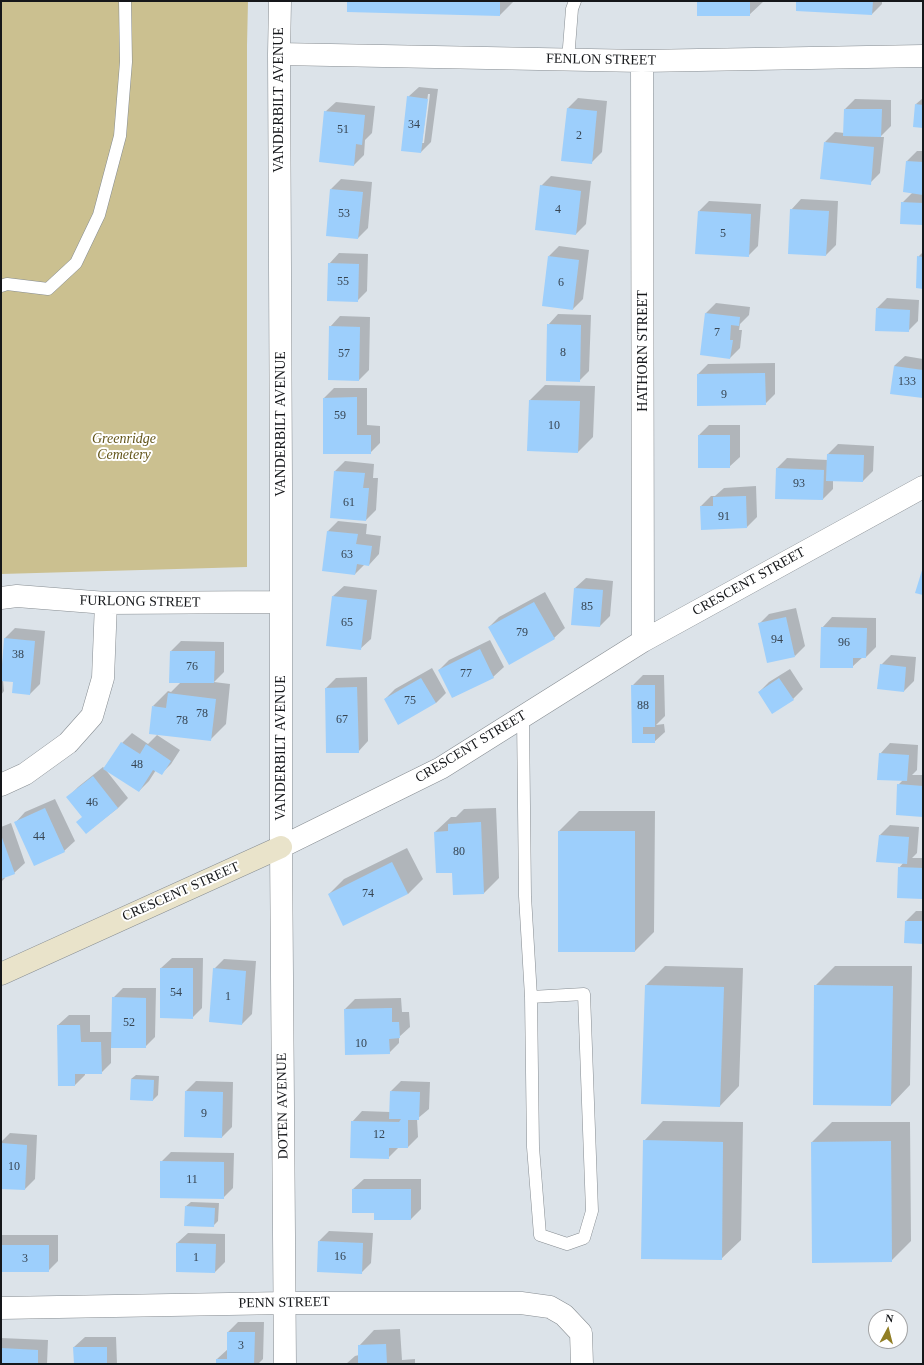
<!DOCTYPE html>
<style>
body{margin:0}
#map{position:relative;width:924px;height:1365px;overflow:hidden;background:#dce3e9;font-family:Georgia,serif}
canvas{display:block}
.frame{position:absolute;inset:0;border:2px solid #15171a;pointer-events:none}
.north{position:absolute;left:868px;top:1309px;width:40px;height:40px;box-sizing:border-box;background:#fff;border:1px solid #a1a2a3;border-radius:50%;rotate:7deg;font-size:11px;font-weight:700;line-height:16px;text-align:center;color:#15171a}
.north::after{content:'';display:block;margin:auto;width:14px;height:18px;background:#917e24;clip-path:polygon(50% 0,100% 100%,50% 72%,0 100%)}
</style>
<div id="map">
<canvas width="924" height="1365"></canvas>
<div class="frame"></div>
<div class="north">N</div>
</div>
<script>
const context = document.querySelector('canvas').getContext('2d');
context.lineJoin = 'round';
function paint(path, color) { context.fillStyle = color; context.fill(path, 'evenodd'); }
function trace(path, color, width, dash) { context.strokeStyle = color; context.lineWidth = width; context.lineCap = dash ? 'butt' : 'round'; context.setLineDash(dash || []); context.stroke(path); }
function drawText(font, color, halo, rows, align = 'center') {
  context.font = font + ' Georgia,serif'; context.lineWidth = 4; context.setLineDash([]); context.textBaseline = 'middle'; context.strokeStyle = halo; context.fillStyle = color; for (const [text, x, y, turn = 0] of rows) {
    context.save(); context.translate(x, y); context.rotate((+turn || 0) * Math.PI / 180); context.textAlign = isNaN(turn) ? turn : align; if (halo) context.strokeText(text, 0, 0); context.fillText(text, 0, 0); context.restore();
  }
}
paint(new Path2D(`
 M1,1H248L247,45V567L1,574Z`), '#cbc090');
paint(new Path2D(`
 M348,1H514L500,15Z
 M698,1H764L749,15Z
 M797,1H882V4L872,14Z
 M419,87L438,89L431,142L421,152L408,97ZM428,94H430L424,143H422Z
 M578,98L607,101L602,152L592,162L563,160L568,108Z
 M923,98V127L916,104Z
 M855,99L891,100V126L880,137H884L880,173L870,183L825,142L835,132L845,133V109Z
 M336,102L375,106L372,133L365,140L364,155L354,165L325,112Z
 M917,151H923V224L902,203L913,192L904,191L907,161Z
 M551,176L591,181L586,224L576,234L541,186Z
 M341,179L372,182L368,228L358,238L331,189Z
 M801,199L838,201L836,245L826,255L791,210Z
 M709,201L761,204L758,246L748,256L699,211Z
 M559,246L589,250L583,299L573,309L549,256Z
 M923,252V288L918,257Z
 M339,253L368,254L367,291L357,301L329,264Z
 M887,298L919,300L918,321L908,331L877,308Z
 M716,303L750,307L749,315L740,324L739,330H742L740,348L730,358L701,354L706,313Z
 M558,314L591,315L589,371L579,381L548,325Z
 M340,316L370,317L369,370L359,380L330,327Z
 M905,356L923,359V397L894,366Z
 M775,363V394L765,404L698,374L708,364Z
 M545,385L595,386L593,437L578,452L528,450L530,400Z
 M334,388H367V425L380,426V443L370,453H324V398Z
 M709,425H740V457L729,467L699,435Z
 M838,444L874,446L873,471L863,481L833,480V489L823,499L777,468L787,458L828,460V454Z
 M345,461L374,464L373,478H378L376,510L366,520L334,472Z
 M756,486L757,517L747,527L701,506L711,496H715L724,488Z
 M338,521L367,524L366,534L381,536L379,554L369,565L365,564L355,574L324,570L328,531Z
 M586,578L613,581L610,616L600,626L575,588Z
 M344,586L377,590L371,639L360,649L333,596Z
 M545,592L565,628L554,638L489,627L499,617Z
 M796,608L805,646L795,656L759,624L769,614Z
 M832,617L876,618V647L866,657H863L852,667L822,628Z
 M15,628L45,631L40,684L30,694L14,681L3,680L4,691L1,695V667L2,668L5,638Z
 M490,640L504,667L493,677L453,697L439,670L449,660Z
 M181,641L224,642V672L214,682L230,684L226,724L210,740L153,706L168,691L171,692L181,682H171V651Z
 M891,655L916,657L914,681L904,691L881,665Z
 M432,668L446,693L436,703L385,699L395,689Z
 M790,669L803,689L793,699L759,692L769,682Z
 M643,675H664L665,716L656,725L664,724L665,732L654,742H633L632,686Z
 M367,677L368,741L358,752L326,688L336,678Z
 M132,733L148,744L157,735L180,750L171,764L161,774L156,770L149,781L139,791L105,769L128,798L118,808L86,833L83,816L68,797L78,787L103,767L104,768L122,743Z
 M890,743L918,745L917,770L912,775H923V816L898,785L903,780L880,754Z
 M55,799L75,841L64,851L15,823L25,812Z
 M496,808L499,878L484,893L453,872L435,832L451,817H456L464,809Z
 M579,811H655L654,932L635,951L559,831Z
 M11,823L25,863L14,873L4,877L5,878L1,882V827Z
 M890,825L919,827L917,853L912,858H923V898L899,868L904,862L880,835Z
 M407,848L423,879L408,894H329L344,879Z
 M916,911H923V943L906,921Z
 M172,958H203L202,1008L192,1018L161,968Z
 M224,959L256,961L252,1014L242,1024L214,969Z
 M665,966L743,968L739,1086L720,1106L646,985Z
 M835,966H912L910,1085L891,1105L815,986Z
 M123,988H156L155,1037L145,1047H111V1063L101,1073H85V1075L75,1085L58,1025L69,1015H90V1032H112L113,998Z
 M401,998L402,1012H409L410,1027L399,1037V1043L389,1053L345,1009L355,999Z
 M136,1075L159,1076L158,1095L153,1100L131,1079Z
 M196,1081L233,1082L232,1127L222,1137L186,1091Z
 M401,1081L430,1082L429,1109L417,1119L418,1137L408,1147H399L388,1158L352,1122L362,1111L390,1112L391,1091Z
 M663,1121L743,1122L741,1240L721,1259L644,1141Z
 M832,1122H910L911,1241L891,1261L812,1142Z
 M10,1133L37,1135L35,1179L25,1189L1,1188V1142Z
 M171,1152L234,1153L233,1188L223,1198L161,1162Z
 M364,1179H421V1209L411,1219L376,1212L353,1189Z
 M191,1202L219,1203L218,1221L213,1226L186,1206Z
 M329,1231L373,1233L371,1263L361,1273L319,1241Z
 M188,1233L225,1234V1262L215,1272L177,1243Z
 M1,1235H58V1261L48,1271H1Z
 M238,1322H264L263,1359L258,1364H217V1359L228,1349V1332Z
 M400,1329L402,1360L415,1359V1364H346L355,1356L359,1355V1346L374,1330Z
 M85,1337H116L117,1364H75L74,1347Z
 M1,1338L48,1340L47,1364H1Z`), '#0003');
paint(new Path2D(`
 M347,1H500V16L347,12Z
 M697,1H750V16H697Z
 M796,1H873L872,15L796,11Z
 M407,96L428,99L421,153L401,151Z
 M915,104L923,105V128L913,127Z
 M567,108L597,111L592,164L561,161Z
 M844,109H882L881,137L843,136Z
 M324,111L365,115L362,145L356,144L354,166L319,162Z
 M824,142L874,147L871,185L820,179Z
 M906,161L923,162V195L903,192Z
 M540,185L581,191L576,235L535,230Z
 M330,189L363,192L358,239L326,236Z
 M901,202L923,203V225L900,224Z
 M790,209L829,211L826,256L788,254Z
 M698,211L751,214L749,257L695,254Z
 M548,256L579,260L573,310L542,306Z
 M917,256L923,257V289L916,288Z
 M328,263L359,264L358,302L327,301Z
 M876,308L910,310L909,332L875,331Z
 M705,313L740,317L739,326L731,325L730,340H733L730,359L700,355Z
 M547,324L581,325L580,382L546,381Z
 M329,326L360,327L359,381L328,380Z
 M894,366L923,370V398L890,394Z
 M765,373L766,405L697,406V374Z
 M357,397V435H371V454H323V398Z
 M529,400L580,401L578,453L527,451Z
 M698,435H730V468H698Z
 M827,454L864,455L863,482L826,481Z
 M776,468L824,470L823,500L775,499Z
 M334,471L365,473L363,488H369L366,521L330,518Z
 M746,496L747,528L701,530L700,506H713V497Z
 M327,531L358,534L356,544L372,546L369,566L357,564L355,575L322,571Z
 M923,567V595L915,593Z
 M574,588L603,590L600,627L571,625Z
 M332,596L367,600L361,650L326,646Z
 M534,602L555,639L509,665L488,627Z
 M786,617L795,657L767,663L758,623Z
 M821,627L867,628L866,658H853V668H820Z
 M4,638L35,641L30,695L12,693L13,682L1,681Z
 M480,649L494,678L452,698L438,670Z
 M170,651H215L214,683H169Z
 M880,664L906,667L904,692L877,689Z
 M421,678L436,703L398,725L384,699Z
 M779,678L794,700L772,714L758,692Z
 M631,685H655V727H643V734H655V743H632Z
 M357,687L359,753H326L325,688Z
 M168,693L216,699L211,741L149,734L152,706L166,708Z
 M121,742L140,754L146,744L171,761L162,775L153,770L139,792L103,769Z
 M879,753L909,755L907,781L877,780Z
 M93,776L118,808L86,834L76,822L82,817L66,797Z
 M897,784L923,786V817L896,815Z
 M45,808L65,852L34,866L14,822Z
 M481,822L484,894L453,895L452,873H436L434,832L448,831V824Z
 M558,831H635V952H558Z
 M1,835L15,874L1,879Z
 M879,835L909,837L907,864L876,862Z
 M392,862L408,894L343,926L328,894Z
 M898,867L923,868V899L897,898Z
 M905,921H923V944L904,943Z
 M160,968H193V1019L160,1018Z
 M213,968L246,971L242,1025L209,1022Z
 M645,985L724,987L720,1107L641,1104Z
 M814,985L893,986L891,1106L813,1105Z
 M112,997L146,998V1048H111Z
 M392,1008V1022H399L400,1038L389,1039L390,1054L345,1055L344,1009Z
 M57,1025H80L81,1042H101L102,1074H75V1086H58Z
 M131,1079L154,1080L153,1101L130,1100Z
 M185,1091L223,1092L222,1138L184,1137Z
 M390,1091L420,1092L419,1120H408V1148H389V1159L350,1158L351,1121L399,1122L401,1119H389Z
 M643,1140L723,1142L722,1260L641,1259Z
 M891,1141L892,1262L812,1263L811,1142Z
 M1,1143L27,1145L25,1190L1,1189Z
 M160,1161L224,1162V1199L160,1198Z
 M352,1189H411V1220H374V1213H352Z
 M185,1206L215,1208L214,1227L184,1226Z
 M318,1241L363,1243L362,1274L317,1272Z
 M176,1243L216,1244L215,1273L176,1272Z
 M1,1245H49V1272H1Z
 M227,1332H255L254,1364H216V1359H227Z
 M386,1344L387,1364H358V1345Z
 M73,1347H107V1364H74Z
 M1,1348L38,1350V1364H1Z`), '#9dcffc');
const lane = new Path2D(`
 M568,60L572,9L575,1
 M1,286L7,284L48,289L76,263L99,215L120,136L126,62L125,1
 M523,717L525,896L531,997L533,1147L540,1235L567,1244L584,1238L592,1211L584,994L531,997`);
const street = new Path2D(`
 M280,1L279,54L281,483V847L285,1364
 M279,54L642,61L923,56
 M642,61L643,641
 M1,598L17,596L106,603L280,602
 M1,785L25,774L68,743L92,716L103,678L106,603
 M281,847L441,768L643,641L923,487
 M1,1308L285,1303H521L550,1307L564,1315L581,1333L582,1364`);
const secondary = new Path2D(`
 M1,974L281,847`);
trace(lane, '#868c91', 13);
trace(street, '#868c91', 23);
trace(secondary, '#868c91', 23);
trace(lane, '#fff', 12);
trace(street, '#fff', 22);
trace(secondary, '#e9e3ca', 22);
drawText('12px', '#374552', null, [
 ["34",414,125],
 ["51",343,130],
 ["2",579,136],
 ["4",558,210],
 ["53",344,214],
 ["5",723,234],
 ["55",343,282],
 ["6",561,283],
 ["7",717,333],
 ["8",563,353],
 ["57",344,354],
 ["133",907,382],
 ["9",724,395],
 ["59",340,416],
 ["10",554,426],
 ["93",799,484],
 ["61",349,503],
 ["91",724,517],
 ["63",347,555],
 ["85",587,607],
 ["65",347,623],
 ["79",522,633],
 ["94",777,640],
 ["96",844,643],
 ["38",18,655],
 ["76",192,667],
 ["77",466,674],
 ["75",410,701],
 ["88",643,706],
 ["78",202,714],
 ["67",342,720],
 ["78",182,721],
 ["48",137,765],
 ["46",92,803],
 ["44",39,837],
 ["80",459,852],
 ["74",368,894],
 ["54",176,993],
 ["1",228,997],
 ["52",129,1023],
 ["10",361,1044],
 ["9",204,1114],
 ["12",379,1135],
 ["10",14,1167],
 ["11",192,1180],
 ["16",340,1257],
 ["1",196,1258],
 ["3",25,1259],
 ["3",241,1346]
]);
drawText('14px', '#15171a', '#fff', [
 ["FENLON STREET",601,60,1],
 ["VANDERBILT AVENUE",279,100,-90],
 ["HATHORN STREET",643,351,-90],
 ["VANDERBILT AVENUE",281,424,-90],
 ["CRESCENT STREET",749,582,-29],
 ["FURLONG STREET",140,602,1],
 ["CRESCENT STREET",471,747,-31],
 ["VANDERBILT AVENUE",281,748,-90],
 ["CRESCENT STREET",181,892,-24],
 ["DOTEN AVENUE",283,1106,-91],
 ["PENN STREET",284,1303,-1]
]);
drawText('italic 14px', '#635519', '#fff', [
 ["Greenridge",124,439],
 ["Cemetery",124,455]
]);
</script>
